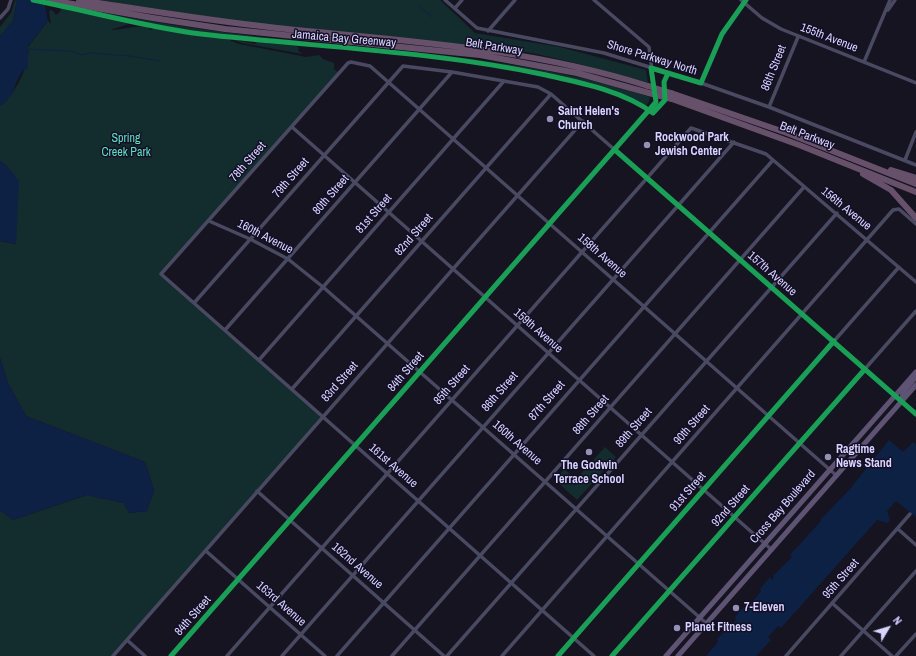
<!DOCTYPE html>
<style>
body{margin:0}
#map{position:relative;width:916px;height:656px;overflow:hidden;background:#161421;font-family:"Archivo Narrow",sans-serif}
canvas{display:block}
.north{position:absolute;left:868px;top:608px;width:40px;height:40px;-webkit-text-stroke:3px #130f26;paint-order:stroke;rotate:52deg;font-size:11px;font-weight:700;line-height:16px;text-align:center;color:#d9d4ff}
.north::after{content:'';display:block;margin:auto;width:14px;height:18px;background:#d9d4ff;clip-path:polygon(50% 0,100% 100%,50% 72%,0 100%)}
</style>
<div id="map">
<canvas width="916" height="656"></canvas>
<div class="north">N</div>
</div>
<script>
const context = document.querySelector('canvas').getContext('2d');
context.lineJoin = 'round';
function paint(path, color) { context.fillStyle = color; context.fill(path, 'evenodd'); }
function trace(path, color, width, dash) { context.strokeStyle = color; context.lineWidth = width; context.lineCap = dash ? 'butt' : 'round'; context.setLineDash(dash || []); context.stroke(path); }
function drawText(font, color, halo, rows, align = 'center') {
  context.font = font + ' "Archivo Narrow",sans-serif'; context.lineWidth = 3; context.setLineDash([]); context.textBaseline = 'middle'; context.strokeStyle = halo; context.fillStyle = color; for (const [text, x, y, turn = 0] of rows) {
    context.save(); context.translate(x, y); context.rotate((+turn || 0) * Math.PI / 180); context.textAlign = isNaN(turn) ? turn : align; if (halo) context.strokeText(text, 0, 0); context.fillText(text, 0, 0); context.restore();
  }
}
paint(new Path2D(`
 M15,0H17L13,21L0,36V27L11,13Z
 M99,0H440L475,33L560,47L646,70L648,83C591,67 533,50 474,44L473,47L276,27Z
 M71,7C145,21 218,33 292,40C413,53 534,59 650,97L649,101L646,106L593,85L488,63L445,56L202,32L113,18Z
 M60,8L129,24L110,30C124,30 135,25 148,27L150,30L158,27L226,37L231,41L239,44L306,57L319,55L323,59L334,63V69L339,73L161,274L323,417L112,656H0V510L13,520L87,495L124,503L129,513L147,511L154,490L145,462L26,416L8,383L0,358V241L16,244L8,167L0,161V106C14,97 31,63 28,47L48,21L51,24L49,11L52,10L56,15L61,11Z
 M231,39L255,44L257,42L296,46L299,48L298,51L303,54L242,43Z
 M605,447L616,457L577,500L555,480L564,469L576,479Z`), '#132c2d');
paint(new Path2D(`
 M17,0H47L45,6L48,21L28,46V67C27,69 24,70 23,71C13,83 17,94 0,106V36L13,21Z
 M0,161L8,167L19,181L16,244L0,241Z
 M0,358L8,383L26,416L145,462L154,490L147,511L129,513L124,503L86,495L13,520L0,510Z
 M889,440L903,452L913,442L916,445V517L896,501L887,511L890,520L888,523L877,520L781,628L778,626L768,637L771,640L756,656H706L718,642L717,639L736,620L735,618C742,606 743,610 750,604C754,600 758,595 761,591L760,589L770,577L772,580L774,578L773,576L792,557L790,555L821,521V519L850,489Z`), '#0d2144');
trace(new Path2D(`
 M420,7L432,17
 M29,49L71,51L82,55L89,53L130,56L160,61`), '#0d2144', 1);
trace(new Path2D(`
 M445,0L477,28L604,53L701,83L769,107L916,165
 M741,0L762,18L781,29L916,83
 M455,8L462,0
 M888,10L895,0
 M0,18L8,9L11,0
 M488,31L515,0
 M864,62L890,0
 M701,83L722,34L746,0
 M769,107L798,37
 M292,127L772,550
 M905,160L916,132
 M209,221L250,239L288,259L323,287L706,623
 M194,303L403,66L452,72L538,87L551,94L916,414
 M225,330L452,72
 M259,360L504,81
 M292,389L551,94
 M257,491L444,656
 M898,529L916,545
 M206,551L325,656
 M832,603L892,656
 M127,640L145,656
 M113,656L583,121
 M171,656L656,102L649,47L594,0
 M227,656L691,128L766,154L916,282
 M282,656L734,142
 M337,656L773,160
 M392,656L804,187
 M447,656L837,213
 M502,656L893,210L899,209L916,224
 M558,656L899,267
 M594,656L161,274L348,63L351,62L370,66L837,476
 M612,656L916,311
 M786,656L910,514
 M841,656L916,571
 M896,656L916,634`), '#4a4962', 3.5);
trace(new Path2D(`
 M902,400L903,392L916,377
 M666,656L916,372
 M678,656L916,385`), '#5e5373', 5);
trace(new Path2D(`
 M50,0L153,18L225,29L480,55L577,73L649,93
 M79,0C145,10 211,21 277,28C403,41 526,47 648,86
 M671,93L787,133L916,184
 M672,99L799,145L916,192
 M891,170L916,178
 M863,174L891,190L916,218`), '#67516a', 6);
trace(new Path2D(`
 M648,86L671,93
 M649,93L672,99`), '#67516a', 6);
trace(new Path2D(`
 M33,0C89,11 144,27 201,34C316,47 433,51 546,75C582,83 623,91 653,113L665,100L664,82L668,73
 M615,150L916,414
 M171,656L656,102L651,68L701,83L722,34L746,0
 M558,656L834,341
 M612,656L865,369`), '#1a9f57', 5);
for (const [x, y, r, color] of [
 [550,119,4,"#9591b1"],
 [647,145,4,"#9591b1"],
 [589,452,4,"#9591b1"],
 [828,457,4,"#9591b1"],
 [736,608,4,"#9591b1"],
 [677,628,4,"#9591b1"]
]) { const dot = new Path2D(); dot.arc(x, y, r, 0, 2 * Math.PI); context.fillStyle = color; context.fill(dot); trace(dot, '#130f26', 1.5); }
drawText('12px', '#d9d4ff', '#130f26', [
 ["155th Avenue",829,38,21],
 ["Jamaica Bay Greenway",344,39,5],
 ["Belt Parkway",494,47,9],
 ["Shore Parkway North",652,58,17],
 ["86th Street",774,68,-68],
 ["Belt Parkway",807,136,21],
 ["78th Street",248,162,-49],
 ["79th Street",291,178,-49],
 ["80th Street",331,195,-49],
 ["156th Avenue",846,209,39],
 ["81st Street",374,214,-49],
 ["82nd Street",414,235,-49],
 ["160th Avenue",265,237,27],
 ["158th Avenue",602,256,41],
 ["157th Avenue",772,274,41],
 ["159th Avenue",538,331,41],
 ["84th Street",406,372,-49],
 ["83rd Street",340,382,-49],
 ["85th Street",452,385,-49],
 ["86th Street",500,392,-49],
 ["87th Street",547,401,-49],
 ["88th Street",591,415,-49],
 ["90th Street",692,425,-49],
 ["89th Street",634,428,-49],
 ["160th Avenue",517,443,41],
 ["161st Avenue",393,466,41],
 ["91st Street",688,492,-49],
 ["92nd Street",731,506,-49],
 ["Cross Bay Boulevard",783,507,-49],
 ["162nd Avenue",357,566,41],
 ["95th Street",841,579,-49],
 ["163rd Avenue",281,604,41],
 ["84th Street",193,616,-49]
]);
drawText('bold 12px', '#d9d4ff', '#130f26', [
 ["Saint Helen's",558,112],
 ["Church",558,126],
 ["Rockwood Park",655,138],
 ["Jewish Center",655,152],
 ["Ragtime",836,450],
 ["News Stand",836,464],
 ["The Godwin",589,466,"center"],
 ["Terrace School",589,480,"center"],
 ["7-Eleven",744,608],
 ["Planet Fitness",685,628]
], 'left');
drawText('12px', '#5fe0c0', '#130f26', [
 ["Spring",126,139],
 ["Creek Park",126,153]
]);
</script>
